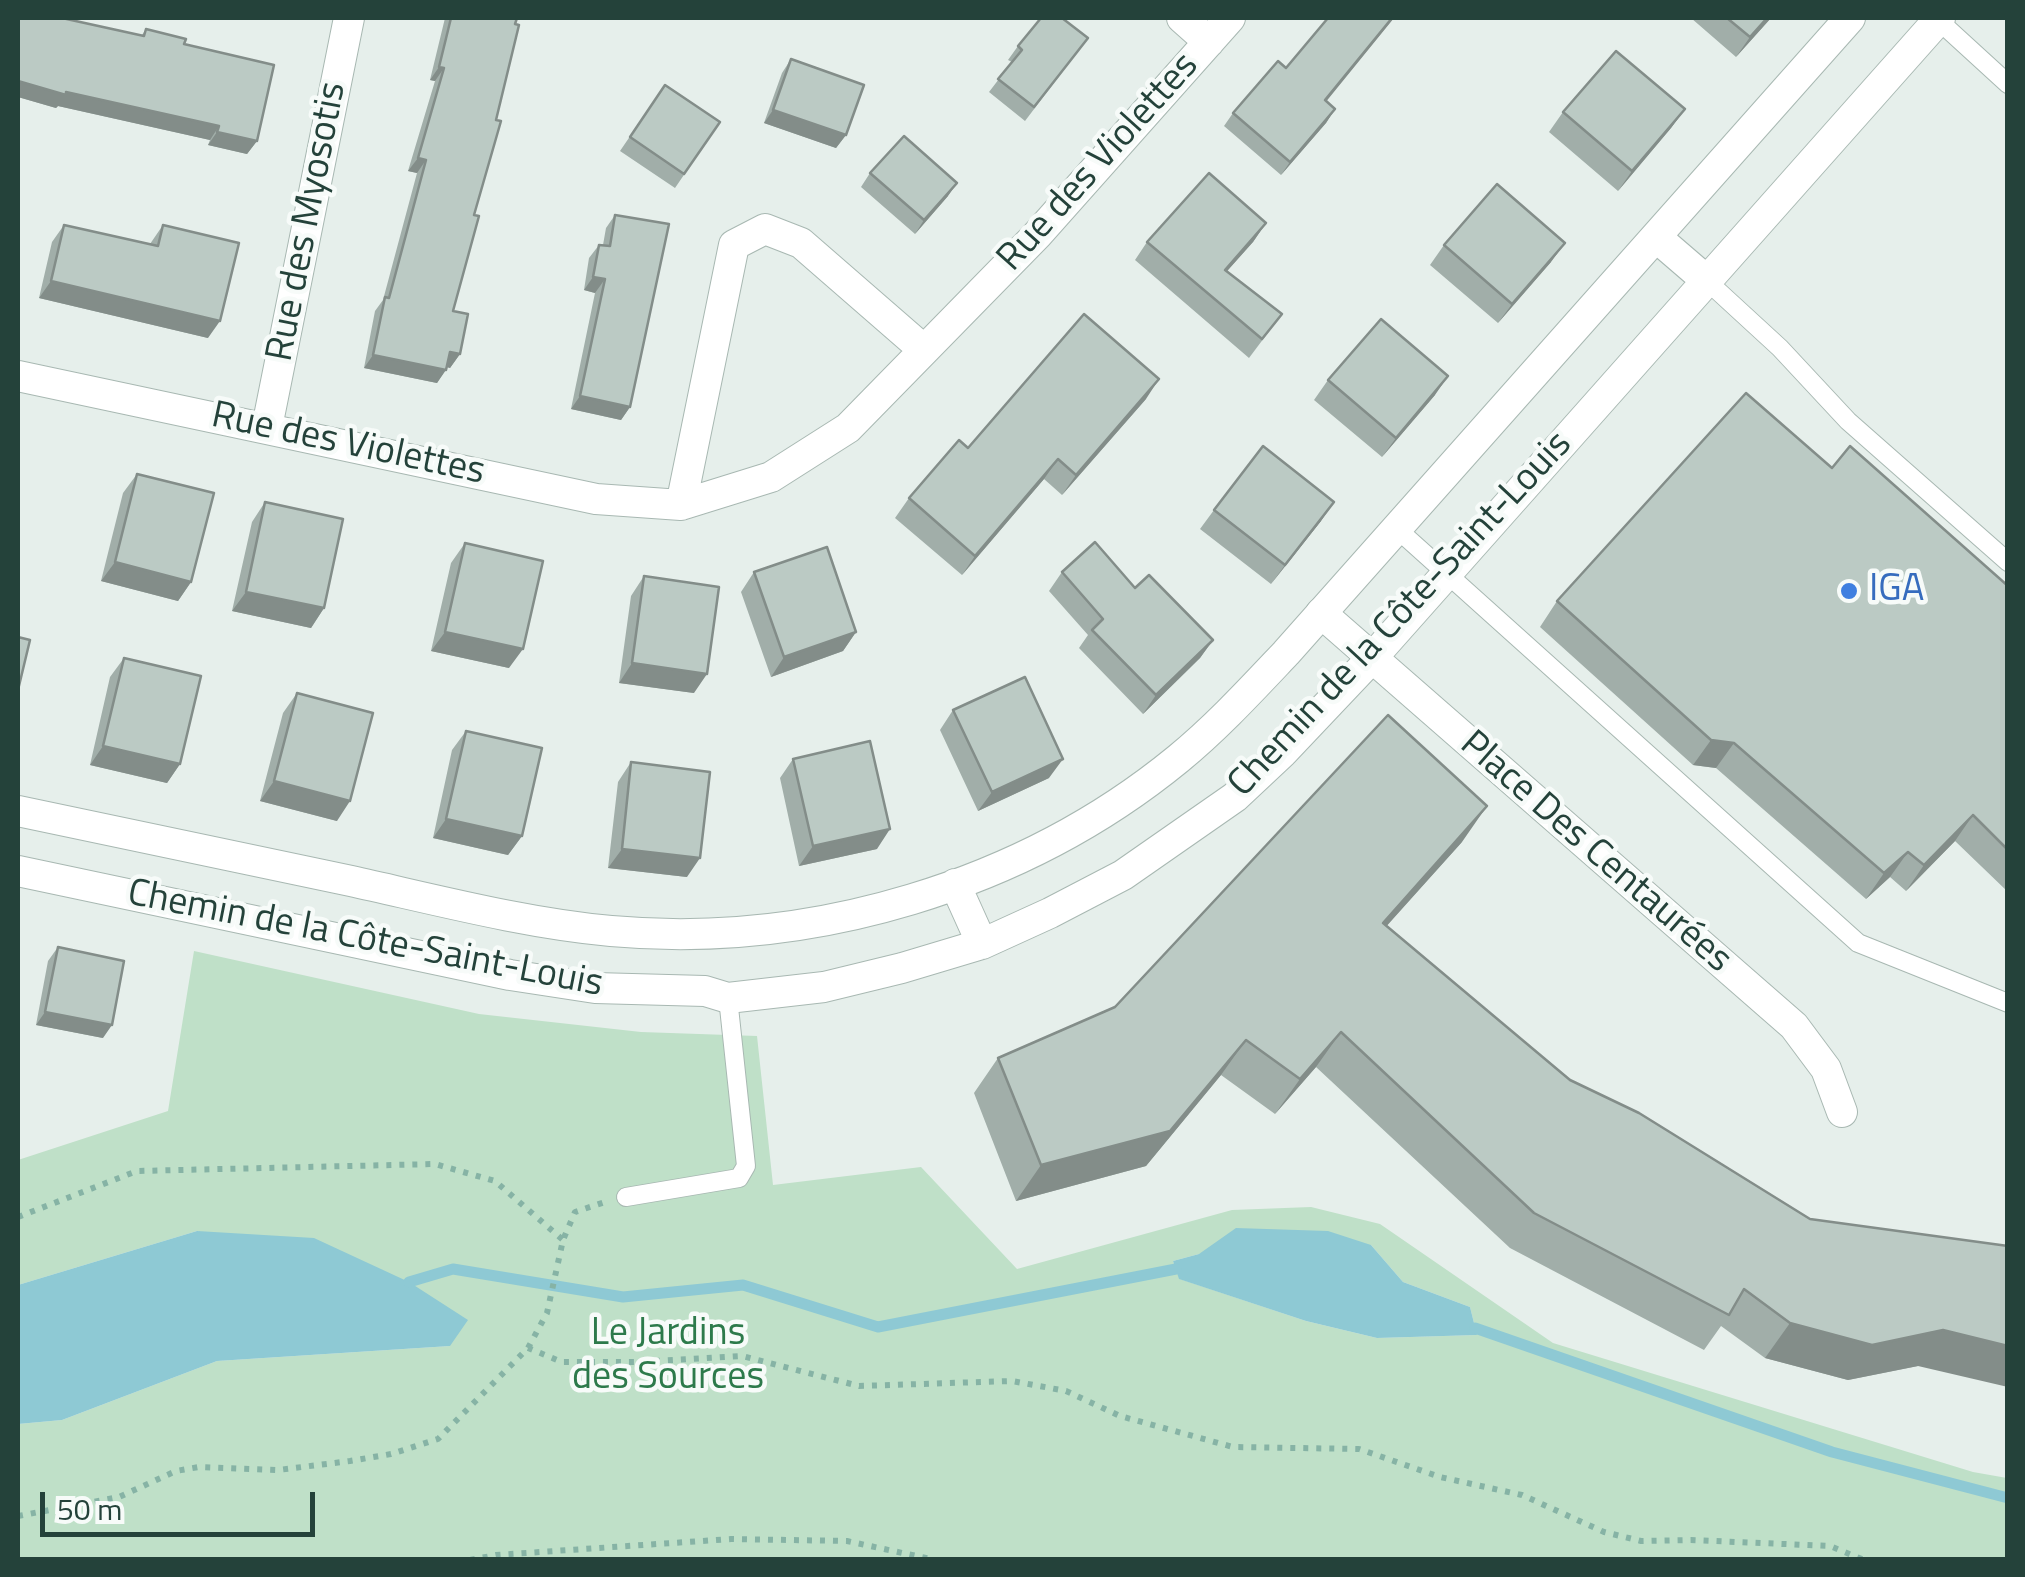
<!DOCTYPE html>
<meta charset="utf-8">
<style>
body{margin:0}
#map{position:relative;width:2025px;height:1577px;overflow:hidden;background:#e6efeb;font-family:"Titillium Web",sans-serif}
canvas{display:block}
.frame{position:absolute;inset:0;border:20px solid #24423a;pointer-events:none}
.scale{position:absolute;left:40px;top:1492px;width:275px;height:45px;box-sizing:border-box;border:5px solid #24423a;border-top:0;padding-left:12px;font-size:30px;line-height:35px;white-space:nowrap;color:#24423a;-webkit-text-stroke:8px #f7fbf9;paint-order:stroke}
</style>
<div id="map">
<canvas width="2025" height="1577"></canvas>
<div class="frame"></div>
<div class="scale">50 m</div>
</div>
<script>
const context = document.querySelector('canvas').getContext('2d');
context.lineJoin = 'round';
function paint(path, color) { context.fillStyle = color; context.fill(path, 'evenodd'); }
function trace(path, color, width, dash) { context.strokeStyle = color; context.lineWidth = width; context.lineCap = dash ? 'butt' : 'round'; context.setLineDash(dash || []); context.stroke(path); }
function drawText(font, color, halo, rows, align = 'center') {
  context.font = font + ' "Titillium Web",sans-serif'; context.lineWidth = 9; context.setLineDash([]); context.textBaseline = 'middle'; context.strokeStyle = halo; context.fillStyle = color; for (const [text, x, y, turn = 0] of rows) {
    context.save(); context.translate(x, y); context.rotate((+turn || 0) * Math.PI / 180); context.textAlign = isNaN(turn) ? turn : align; if (halo) context.strokeText(text, 0, 0); context.fillText(text, 0, 0); context.restore();
  }
}
paint(new Path2D(`
 M194,951L479,1014L641,1032L757,1036L773,1185L921,1167L1017,1269L1232,1210L1311,1207L1380,1224L1553,1343L1973,1472L2007,1478V1559H18V1424L62,1420L217,1361L450,1346L197,1231L18,1285V1160L168,1111ZM1371,1245L1403,1282L1470,1307L1477,1335L1377,1338L1306,1321L1180,1279L1173,1261L1199,1254Z`), '#bfe0c8');
paint(new Path2D(`
 M1236,1228L1328,1231L1371,1245L1403,1282L1470,1307L1477,1335L1377,1338L1306,1321L1179,1279L1173,1261L1199,1254Z
 M197,1231L314,1238L409,1282L468,1320L450,1346L217,1361L62,1420L18,1424V1285Z`), '#8ec9d4');
trace(new Path2D(`
 M409,1282L453,1269L623,1297L743,1285L878,1327L1176,1269
 M1475,1328L1832,1452L2008,1498`), '#8ec9d4', 11);
const service = new Path2D(`
 M1938,20L2008,84
 M1706,280L1780,348L1848,421L2008,562
 M1396,528L1858,943L2008,1003
 M626,1197L739,1178L746,1166L728,998`);
const minor = new Path2D(`
 M1182,18L1209,42
 M18,376L596,499L681,505L771,477L848,428L1037,235L1230,18
 M267,427L349,18
 M681,505L734,245L765,229L801,243L924,350
 M1321,613L1794,1026L1826,1069L1842,1112`);
const tertiary = new Path2D(`
 M1656,237L1706,280
 M18,811C129,834 240,858 351,881C437,900 524,923 611,931C811,949 1023,886 1178,759C1217,727 1251,690 1286,653L1850,18
 M18,871L510,975L595,988L705,991L728,998L824,987L902,968L982,944L1050,913L1123,875L1235,797L1283,752L1372,658L1940,18
 M955,884L982,944`);
trace(service, '#a8b8b2', 20);
trace(minor, '#a8b8b2', 32);
trace(tertiary, '#a8b8b2', 32);
trace(new Path2D(`
 M18,1217L137,1171L435,1164L495,1181L563,1240
 M528,1348L547,1313L563,1240L575,1212L605,1202
 M18,1516L119,1497L176,1471L199,1467L278,1470L350,1461L391,1454L438,1439L528,1348L562,1362H638L742,1356L859,1386L1012,1381L1066,1391L1120,1416L1233,1447L1359,1449L1440,1477L1522,1495L1604,1532L1641,1541L1691,1540L1830,1546L1864,1560
 M470,1560L496,1555L731,1539L847,1541L935,1560`), '#86b3a5', 6, [5, 8]);
trace(service, '#fff', 18);
trace(minor, '#fff', 30);
trace(tertiary, '#fff', 30);
paint(new Path2D(`
 M18,18L142,35L146,29L184,44L257,141L247,154L208,145L210,140L58,106L56,108L18,97Z
 M445,18H517L453,311L460,354L450,368L447,367L437,383L364,368L375,311L383,300L417,173L408,171L435,81L430,80Z
 M1691,18H1771L1736,57Z
 M1088,38L1025,121L989,92L1012,62L1008,60L1018,46Z
 M791,59L846,135L836,148L764,123L782,73Z
 M665,85L720,122L675,188L620,151Z
 M1326,101L1335,109L1326,123L1281,175L1224,126L1233,113Z
 M1685,109L1671,128L1618,191L1549,132L1563,112Z
 M870,173L948,196L915,234L861,187Z
 M615,215L630,407L621,420L571,409L595,293L584,290L589,258L599,245H603L606,228Z
 M1266,223L1253,242L1227,271L1282,314L1249,358L1135,260L1147,242Z
 M64,225L150,244L163,225L208,338L39,298L52,242Z
 M1444,245L1551,262L1498,323L1430,265Z
 M1328,380L1435,395L1382,457L1314,400Z
 M1146,399L1062,495L1044,479L962,575L895,518L909,498L968,448Z
 M1832,468L2008,586V892L1955,841L1906,891L1890,877L1866,899L1716,768L1693,765L1540,627L1557,601Z
 M137,474L191,582L178,601L101,581L123,493Z
 M265,502L324,608L311,628L232,611L252,522Z
 M1214,510L1321,521L1271,584L1200,529Z
 M465,543L509,668L431,651L451,563Z
 M754,572L856,632L843,651L771,677L741,592Z
 M1062,572L1135,588L1213,640L1200,658L1143,714L1079,648L1088,635L1049,591Z
 M644,576L694,693L619,683L631,596Z
 M124,658L180,764L167,783L90,765L110,677Z
 M297,693L337,821L260,801L283,713Z
 M953,710L1049,778L978,811L940,730Z
 M466,731L522,836L508,855L433,838L452,750Z
 M793,759L877,849L799,866L780,778Z
 M631,762L687,877L608,868L618,782Z
 M1462,842L1386,926L1570,1080L1918,1366L1848,1380L1765,1358L1721,1326L1704,1350L1510,1248L1316,1067L1275,1114L1221,1075L1146,1166L1016,1201L974,1093L998,1058L1115,1007Z
 M58,947L103,1038L36,1025L48,961Z`), '#a1aea9');
paint(new Path2D(`
 M1392,18H1394L1316,114L1325,100Z
 M1767,18H1771L1736,57L1750,37Z
 M439,67L444,68L435,81L430,80Z
 M18,81L219,126L210,140L58,106L56,108L18,97Z
 M1335,109L1326,123L1281,175L1290,162Z
 M1685,109L1671,128L1618,191L1632,171Z
 M773,110L846,135L836,148L764,123Z
 M217,132L257,141L247,154L208,145Z
 M418,158L426,160L417,173L408,171Z
 M957,183L948,196L915,234L924,220Z
 M1266,223L1253,242L1212,288L1225,270Z
 M1565,243L1551,262L1498,323L1512,304Z
 M593,277L605,279L595,293L584,290Z
 M51,281L220,321L208,338L39,298Z
 M450,352L460,354L450,368L441,365Z
 M373,355L446,370L437,383L364,368Z
 M1448,376L1435,395L1382,457L1396,438Z
 M1159,379L1146,399L1062,495L1076,475Z
 M580,396L630,407L621,420L571,409Z
 M1058,459L1044,479L962,575L975,556Z
 M1334,502L1321,521L1271,584L1285,565Z
 M115,562L191,582L178,601L101,581Z
 M246,592L324,608L311,628L232,611Z
 M445,632L523,649L509,668L431,651Z
 M856,632L843,651L771,677L784,657Z
 M1213,640L1200,658L1143,714L1156,695Z
 M632,663L707,674L694,693L619,683Z
 M1711,740L1734,743L1716,768L1693,765Z
 M103,746L180,764L167,783L90,765Z
 M1063,759L1049,778L978,811L992,792Z
 M274,781L350,801L337,821L260,801Z
 M1487,806L1462,842L1358,958L1383,923Z
 M1973,815L1955,841L1906,891L1924,865Z
 M446,819L522,836L508,855L433,838Z
 M890,829L877,849L799,866L813,846Z
 M622,849L700,858L687,877L608,868Z
 M1908,852L1890,877L1866,899L1884,873Z
 M45,1012L112,1025L103,1038L36,1025Z
 M1341,1032L1316,1067L1275,1114L1300,1079Z
 M1246,1040L1221,1075L1146,1166L1016,1201L1041,1165Z
 M1790,1323L1943,1330L2008,1346V1387L1918,1366L1848,1380L1765,1358Z`), '#838d89');
const building = new Path2D(`
 M18,18H62L144,36L146,29L186,39L184,44L274,65L257,141L217,132L219,126L66,92V95L18,81Z
 M451,18H517L515,24L519,25L496,120L501,121L474,215L479,216L453,311L468,314L460,354L450,352L446,370L373,355L385,297L389,298L426,160L418,158L444,68L439,67Z
 M1041,18H1062L1088,38L1034,107L998,79L1022,50L1018,46Z
 M1328,18H1392L1325,100L1335,109L1290,162L1233,113L1278,61L1286,68Z
 M1727,18H1767L1750,37Z
 M1616,51L1685,109L1632,171L1563,112Z
 M791,59L864,85L846,135L773,110Z
 M665,85L720,122L684,174L630,137Z
 M904,136L957,183L924,220L870,173Z
 M1209,173L1266,223L1225,270L1282,314L1262,339L1147,242Z
 M1497,184L1565,243L1512,304L1444,245Z
 M615,215L669,224L630,407L580,396L605,279L593,277L599,245L610,246Z
 M64,225L158,246L163,225L239,243L220,321L51,281Z
 M1084,314L1159,379L1076,475L1058,459L975,556L909,498L959,440L968,448Z
 M1381,319L1448,376L1396,438L1328,380Z
 M1746,393L1832,468L1850,446L2008,586V850L1973,815L1924,865L1908,852L1884,873L1734,743L1711,740L1557,601Z
 M1263,446L1334,502L1285,565L1214,510Z
 M137,474L214,493L191,582L115,562Z
 M265,502L343,519L324,608L246,592Z
 M1095,542L1135,588L1149,575L1213,640L1156,695L1092,630L1103,619L1062,572Z
 M465,543L543,561L523,649L445,632Z
 M827,547L856,632L784,657L754,572Z
 M644,576L719,587L707,674L632,663Z
 M18,637L30,640L18,690Z
 M124,658L201,676L180,764L103,746Z
 M1025,677L1063,759L992,792L953,710Z
 M297,693L373,713L350,801L274,781Z
 M1388,715L1487,806L1383,923L1570,1080L1639,1113L1810,1219L2008,1246V1346L1943,1330L1872,1345L1790,1323L1744,1289L1729,1315L1534,1213L1341,1032L1300,1079L1246,1040L1170,1131L1041,1165L998,1058L1115,1007Z
 M466,731L542,748L522,836L446,819Z
 M870,741L890,829L813,846L793,759Z
 M631,762L710,772L700,858L622,849Z
 M58,947L124,961L112,1025L45,1012Z`);
paint(building, '#bbcac4');
trace(building, '#838d89', 2.5);
for (const [x, y, r, color] of [
 [1849,591,10,"#3f7fe0"]
]) { const dot = new Path2D(); dot.arc(x, y, r, 0, 2 * Math.PI); context.fillStyle = color; context.fill(dot); trace(dot, '#f7fbf9', 4); }
drawText('38px', '#24423a', '#f7fbf9', [
 ["Rue des Violettes",1099,163,-48],
 ["Rue des Myosotis",308,222,-79],
 ["Rue des Violettes",348,445,12],
 ["Chemin de la Côte-Saint-Louis",1401,615,-47],
 ["Place Des Centaurées",1595,853,41],
 ["Chemin de la Côte-Saint-Louis",365,940,11]
]);
drawText('38px', '#366cbe', '#f7fbf9', [
 ["IGA",1869,591]
], 'left');
drawText('38px', '#2d7a4b', '#f7fbf9', [
 ["Le Jardins",668,1335],
 ["des Sources",668,1379]
]);
</script>
